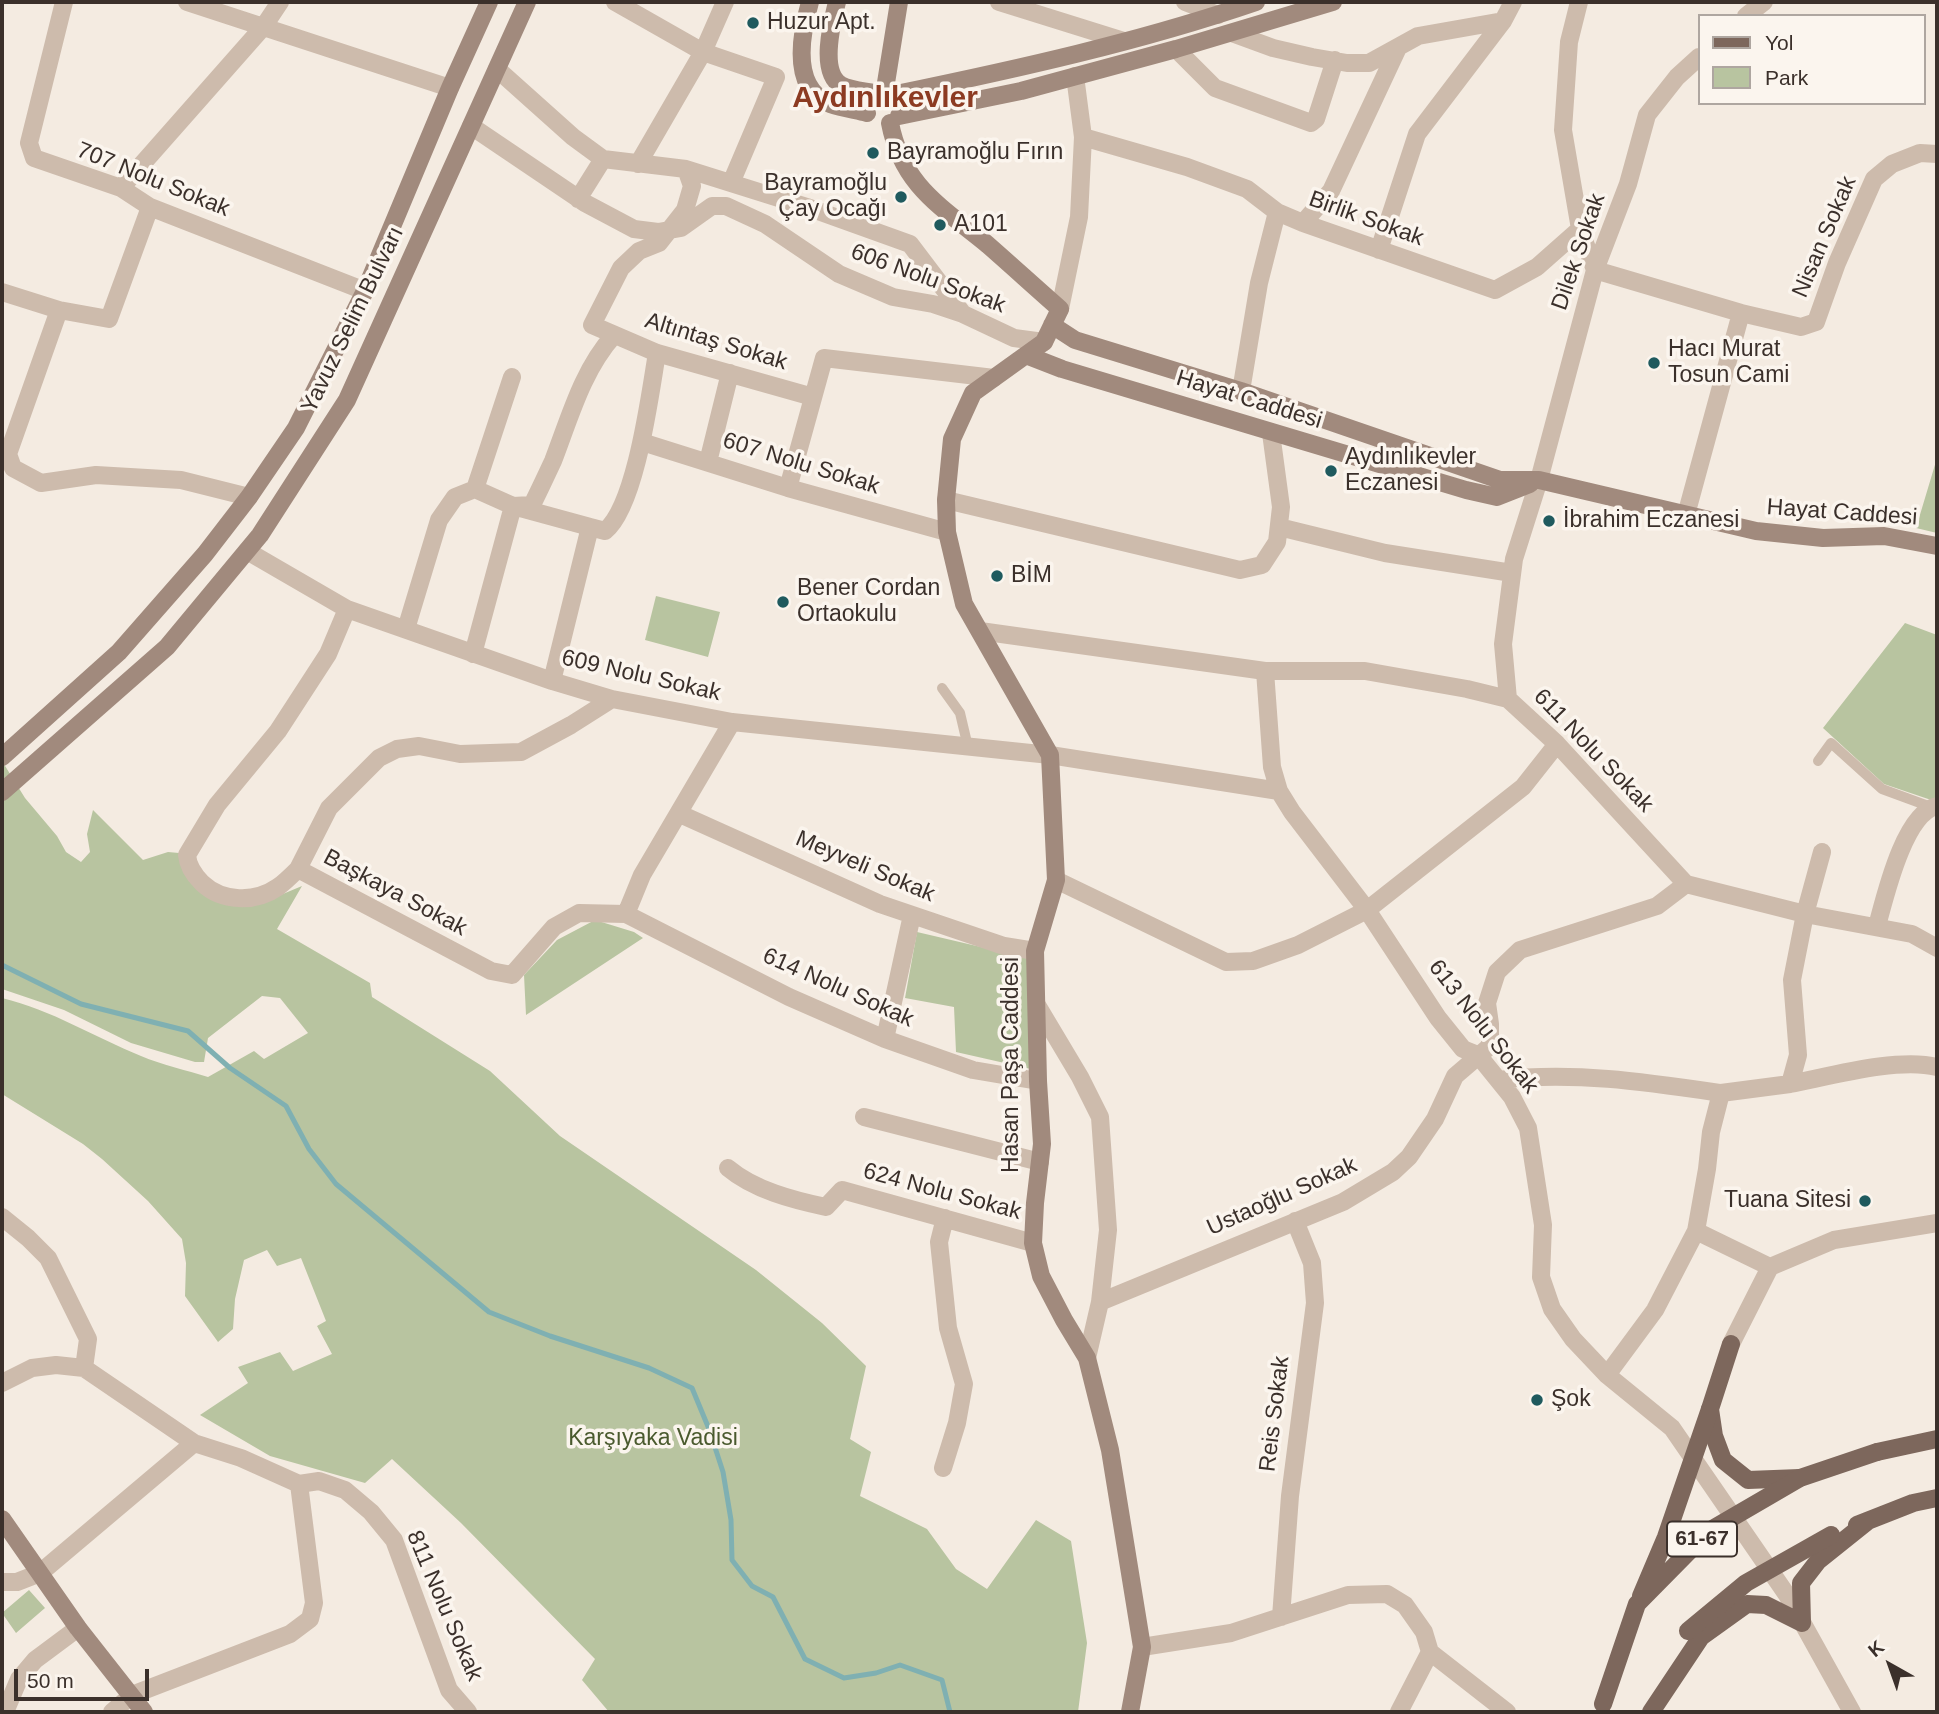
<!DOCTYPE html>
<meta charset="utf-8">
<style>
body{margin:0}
#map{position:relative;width:1939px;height:1714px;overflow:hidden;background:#f4ebe1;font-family:Helvetica,sans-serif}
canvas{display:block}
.frame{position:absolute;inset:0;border:4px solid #3b302b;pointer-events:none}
.legend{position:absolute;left:1698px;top:14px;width:228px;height:91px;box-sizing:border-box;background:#fbf5ee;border:2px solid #aea6a0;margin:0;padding:9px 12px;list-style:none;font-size:21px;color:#3b302b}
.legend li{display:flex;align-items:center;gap:14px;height:35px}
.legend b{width:35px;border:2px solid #aea6a0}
.north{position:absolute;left:1855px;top:1630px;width:70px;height:70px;-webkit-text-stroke:5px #fbf5ee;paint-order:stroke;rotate:320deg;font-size:19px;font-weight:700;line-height:28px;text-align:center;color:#3b302b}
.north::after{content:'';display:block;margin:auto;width:24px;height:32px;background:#3b302b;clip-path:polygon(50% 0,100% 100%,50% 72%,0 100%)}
.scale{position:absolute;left:14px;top:1669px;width:135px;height:32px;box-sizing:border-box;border:4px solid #3b302b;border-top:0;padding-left:9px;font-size:21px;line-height:24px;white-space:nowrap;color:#3b302b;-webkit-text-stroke:5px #fbf5ee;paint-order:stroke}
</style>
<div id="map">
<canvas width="1939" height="1714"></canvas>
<div class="frame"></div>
<ul class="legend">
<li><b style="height:9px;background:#7d675c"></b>Yol</li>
<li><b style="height:19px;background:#b8c4a0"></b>Park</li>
</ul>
<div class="north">K</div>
<div class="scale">50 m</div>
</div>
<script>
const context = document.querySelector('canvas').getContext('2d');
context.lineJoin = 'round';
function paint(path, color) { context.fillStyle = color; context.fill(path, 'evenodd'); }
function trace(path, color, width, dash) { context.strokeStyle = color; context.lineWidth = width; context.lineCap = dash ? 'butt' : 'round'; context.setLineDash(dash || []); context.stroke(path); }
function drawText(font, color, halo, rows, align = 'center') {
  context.font = font + ' Helvetica,sans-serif'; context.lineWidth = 7; context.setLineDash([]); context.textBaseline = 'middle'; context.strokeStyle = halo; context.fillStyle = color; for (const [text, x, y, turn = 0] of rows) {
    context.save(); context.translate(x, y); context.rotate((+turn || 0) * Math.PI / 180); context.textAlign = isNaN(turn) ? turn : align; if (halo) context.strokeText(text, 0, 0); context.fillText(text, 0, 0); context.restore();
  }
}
paint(new Path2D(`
 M1937,458V533L1916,528Z
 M656,596L720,612L708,657L645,640Z
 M1905,623L1937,635V802L1884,784L1823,728Z
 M2,761L25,798L57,836L66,852L81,862L90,852L87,834L93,810L143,860L168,852L179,853L206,894L278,896L302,886L277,929L370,983L372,997L490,1071L560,1136L756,1270L822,1323L866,1366L850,1439L871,1452L860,1496L927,1529L956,1569L987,1589L1036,1520L1071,1541L1087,1643L1078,1712H609L582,1680L595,1659L461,1523L392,1459L365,1483L270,1456L200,1415L248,1383L238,1367L280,1352L293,1371L332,1354L317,1326L326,1321L301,1258L277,1266L267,1250L244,1260L235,1299L233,1329L218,1342L185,1296L186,1263L182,1239L148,1201L102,1159L83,1144L2,1094V998C52,1010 94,1037 141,1056C162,1065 186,1070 208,1077L254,1051L264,1059L308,1033L280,998L262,996L208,1038L204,1062H195L131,1043L64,1010L2,989Z
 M595,920L634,932L643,938L526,1015L524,975L557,940Z
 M917,932L1028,958L1031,1069L956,1052L954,1007L905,998Z
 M29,1590L45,1608L16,1633L2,1613Z`), '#b8c4a0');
trace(new Path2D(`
 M2,965L81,1004L188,1031L230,1068L286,1106L309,1149L336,1184L489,1312L550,1336L649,1368L692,1388L709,1429L723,1472L731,1520L732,1560L752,1586L773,1597L805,1659L844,1678L876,1673L900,1665L942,1680L950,1712`), '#7fb0b2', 5);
trace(new Path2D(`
 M942,688L960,713L968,747
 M1818,761L1831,743L1882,789L1931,807`), '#cdbbac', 10);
trace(new Path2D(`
 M64,2L29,143L34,158L121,188L150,207L365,291
 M187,2L450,88
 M615,2L703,52L776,77L731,183
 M999,2L1124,41
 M1185,2L1218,15
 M1579,2L1569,42L1563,130L1580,229L1595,270L1741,313L1801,327L1816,322L1837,263L1874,179L1892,164L1920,153L1937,154
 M1746,16L1764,2
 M1232,33L1273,48L1312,57L1347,63H1369L1418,36L1503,21
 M1176,49L1215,88L1311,123L1316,119L1335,60
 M497,69L573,137L603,159L686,169L807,207L910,244L963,314
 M471,126L585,203L634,229L658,232L681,228L712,206H726L765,224L839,274L893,297L933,304L963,314L1014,338L1044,342
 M1083,137L1187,167L1247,189L1277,212L1303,223L1495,290L1537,267L1580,229
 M638,164L703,52L725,2
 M686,169L692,186L685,210L659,243L639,251L621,268L592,325L657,353L813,397
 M121,188L264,26L280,2
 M578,199L603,159
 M1303,223L1331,191L1397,50
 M1379,250L1417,134L1503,21L1513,2
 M2,292L59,310L109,319L150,207
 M1060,309L1079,217L1083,137L1075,76
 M59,310L8,454L13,468L41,483L96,475L181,480L249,497
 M1241,391L1259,283L1277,212
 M642,442L788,488L947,532
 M708,462L730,373
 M788,488L824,358L994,378
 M475,489L513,506L590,527
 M946,500L1240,570L1262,565L1277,542L1281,507L1271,433
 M1686,515L1741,313
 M1279,527L1385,553L1512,573
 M247,551L347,609L552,681L612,699L732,722L1050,755L1279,791
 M347,609L328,654L278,731L217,805L187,855C188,867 194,875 202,883C222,902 255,903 278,887C285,882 292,875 298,869L491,971L512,975L554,927L579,913L626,914L789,997L885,1039L973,1070L1038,1081
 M406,629L439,520L455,497L475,489L512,377
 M980,631L1265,671H1365L1467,689L1508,699L1557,744L1686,884L1805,914L1912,934L1937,948
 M473,654L513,506L532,505C539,491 546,476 553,461C570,417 582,371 614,335
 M1265,671L1272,767L1279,791L1292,812L1367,910L1438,1018L1463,1049L1478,1055L1512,1097L1528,1128L1543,1225L1541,1277L1552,1309L1573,1339L1607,1375L1672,1428L1787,1595L1852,1712
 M552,681L590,527L605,531C636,506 650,394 657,353
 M1508,699L1503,644L1514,559L1539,480L1595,270L1628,184L1647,115L1677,77L1699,57
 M680,814L880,904L1004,946L1035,951
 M298,869L329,808L379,758L397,749L419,746L460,754L521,752L571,725L612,699
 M1056,880L1226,962L1253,961L1298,945L1367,910L1523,787L1557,744
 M626,914L642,875L732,722
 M1877,926C1885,897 1904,813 1937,806
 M1037,1005L1080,1077L1100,1117L1108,1230L1100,1302
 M885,1039L912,915
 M1498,1080C1573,1071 1646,1082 1721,1093
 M1790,1084C1831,1076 1898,1057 1937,1067
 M864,1117L1040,1162
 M728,1168C754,1190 793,1200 826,1207L842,1190L1033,1243
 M2,1217L28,1238L48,1258L88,1339L84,1368
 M1696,1231L1770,1267
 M1731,1344L1770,1267L1834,1240L1937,1223
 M1087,1358L1100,1302L1343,1202L1393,1172L1409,1157L1435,1119L1455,1076L1490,1046V1024L1487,1003L1497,972L1520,950L1657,906L1686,884
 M1607,1375L1655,1310L1696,1231L1707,1169L1711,1132L1721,1093L1790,1084L1798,1055L1792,980L1805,914L1822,852
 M2,1383L32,1368L56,1365L84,1368L194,1443L241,1458L299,1484L319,1481L345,1490L371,1512L394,1540L449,1690L468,1712
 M943,1468L957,1423L964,1384L948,1328L939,1242L945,1218
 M2,1582H17L40,1573L194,1443
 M1281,1617L1290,1496L1315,1303L1312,1263L1295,1221
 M1142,1647L1231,1633L1348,1595L1387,1594L1405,1605L1424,1632L1430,1652L1507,1712
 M5,1712L19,1679L35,1660L78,1628
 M112,1712L132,1695L290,1634L310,1619L314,1603L299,1484
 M1399,1712L1430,1652`), '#cdbbac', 18);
trace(new Path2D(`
 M810,2C801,34 790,88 830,104C842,108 855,110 867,113
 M837,2C832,22 819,72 841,85C850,90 864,91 874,93
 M885,89L899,2
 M896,94C1017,69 1139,42 1256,2
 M899,116L1021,91L1176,49L1333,2
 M890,123C902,186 942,207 988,245C1012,266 1036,288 1060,309L1044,342L973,393L952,439L946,500L947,532L964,604L1050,755L1056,880L1035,951L1038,1081L1042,1144L1035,1203L1033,1243L1041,1276L1064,1320L1087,1358L1110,1450L1142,1647L1130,1712
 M1052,325L1075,340L1241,391L1500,480H1539L1756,531L1823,538L1884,536L1937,546
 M1026,355L1062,369L1466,490L1497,497L1530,484
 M2,757L119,652L205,554L249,497L296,428L365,291L450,88L489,2
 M2,792L167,647L260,535L347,400L527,2
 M2,1519L78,1628L144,1712`), '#a18a7d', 18);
trace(new Path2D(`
 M1731,1344L1710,1409L1714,1436L1723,1460L1748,1480L1800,1478
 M1877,1452L1937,1439
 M1857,1525L1913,1503L1937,1498
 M1651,1712L1701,1637L1747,1604L1766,1605L1802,1623L1801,1583L1818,1561L1868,1521`), '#7d675c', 18);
trace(new Path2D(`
 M1641,1596L1666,1537L1710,1409
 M1688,1631L1746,1583L1831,1535
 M1603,1704L1637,1604L1709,1531L1800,1478L1877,1452`), '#7d675c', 18);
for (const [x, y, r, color] of [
 [753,23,7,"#1f5a5e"],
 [873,153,7,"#1f5a5e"],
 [901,197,7,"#1f5a5e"],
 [940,225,7,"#1f5a5e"],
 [1654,363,7,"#1f5a5e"],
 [1331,471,7,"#1f5a5e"],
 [1549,521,7,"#1f5a5e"],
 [997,576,7,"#1f5a5e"],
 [783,602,7,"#1f5a5e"],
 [1865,1201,7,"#1f5a5e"],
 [1537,1400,7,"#1f5a5e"]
]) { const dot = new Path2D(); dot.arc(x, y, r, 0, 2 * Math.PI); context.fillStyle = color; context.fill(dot); trace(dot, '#fbf5ee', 2.5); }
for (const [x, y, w] of [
 [1702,1539,70]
]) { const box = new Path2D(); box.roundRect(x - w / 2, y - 17.5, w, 35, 5); context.fillStyle = '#fbf5ee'; context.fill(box); trace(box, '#3b302b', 2); }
drawText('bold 21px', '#3b302b', null, [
 ["61-67",1702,1539]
]);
drawText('23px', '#3b302b', '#fbf5ee', [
 ["Huzur Apt.",767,23],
 ["Bayramoğlu Fırın",887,153],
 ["Bayramoğlu",887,184,"right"],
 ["Çay Ocağı",887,210,"right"],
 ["A101",954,225],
 ["Hacı Murat",1668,350],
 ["Tosun Cami",1668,376],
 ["Aydınlıkevler",1345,458],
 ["Eczanesi",1345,484],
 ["İbrahim Eczanesi",1563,521],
 ["BİM",1011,576],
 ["Bener Cordan",797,589],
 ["Ortaokulu",797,615],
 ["Tuana Sitesi",1851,1201,"right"],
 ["Şok",1551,1400]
], 'left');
drawText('23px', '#3b302b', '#fbf5ee', [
 ["707 Nolu Sokak",153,180,22],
 ["Birlik Sokak",1366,219,20],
 ["Nisan Sokak",1825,237,-67],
 ["Dilek Sokak",1579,252,-71],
 ["606 Nolu Sokak",928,279,20],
 ["Yavuz Selim Bulvarı",353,320,-64],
 ["Altıntaş Sokak",716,342,17],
 ["Hayat Caddesi",1249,400,17],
 ["607 Nolu Sokak",801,464,17],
 ["Hayat Caddesi",1842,513,4],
 ["609 Nolu Sokak",641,676,13],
 ["611 Nolu Sokak",1593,751,46],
 ["Meyveli Sokak",865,867,23],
 ["Başkaya Sokak",395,893,28],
 ["614 Nolu Sokak",838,988,24],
 ["613 Nolu Sokak",1483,1027,52],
 ["Hasan Paşa Caddesi",1012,1065,-90],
 ["624 Nolu Sokak",942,1192,15],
 ["Ustaoğlu Sokak",1282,1197,-24],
 ["Reis Sokak",1275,1414,-83],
 ["811 Nolu Sokak",444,1606,67]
]);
drawText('23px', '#4a5a2e', '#fbf5ee', [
 ["Karşıyaka Vadisi",653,1439]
]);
drawText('bold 30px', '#8c3b22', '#fbf5ee', [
 ["Aydınlıkevler",885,99]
]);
</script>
